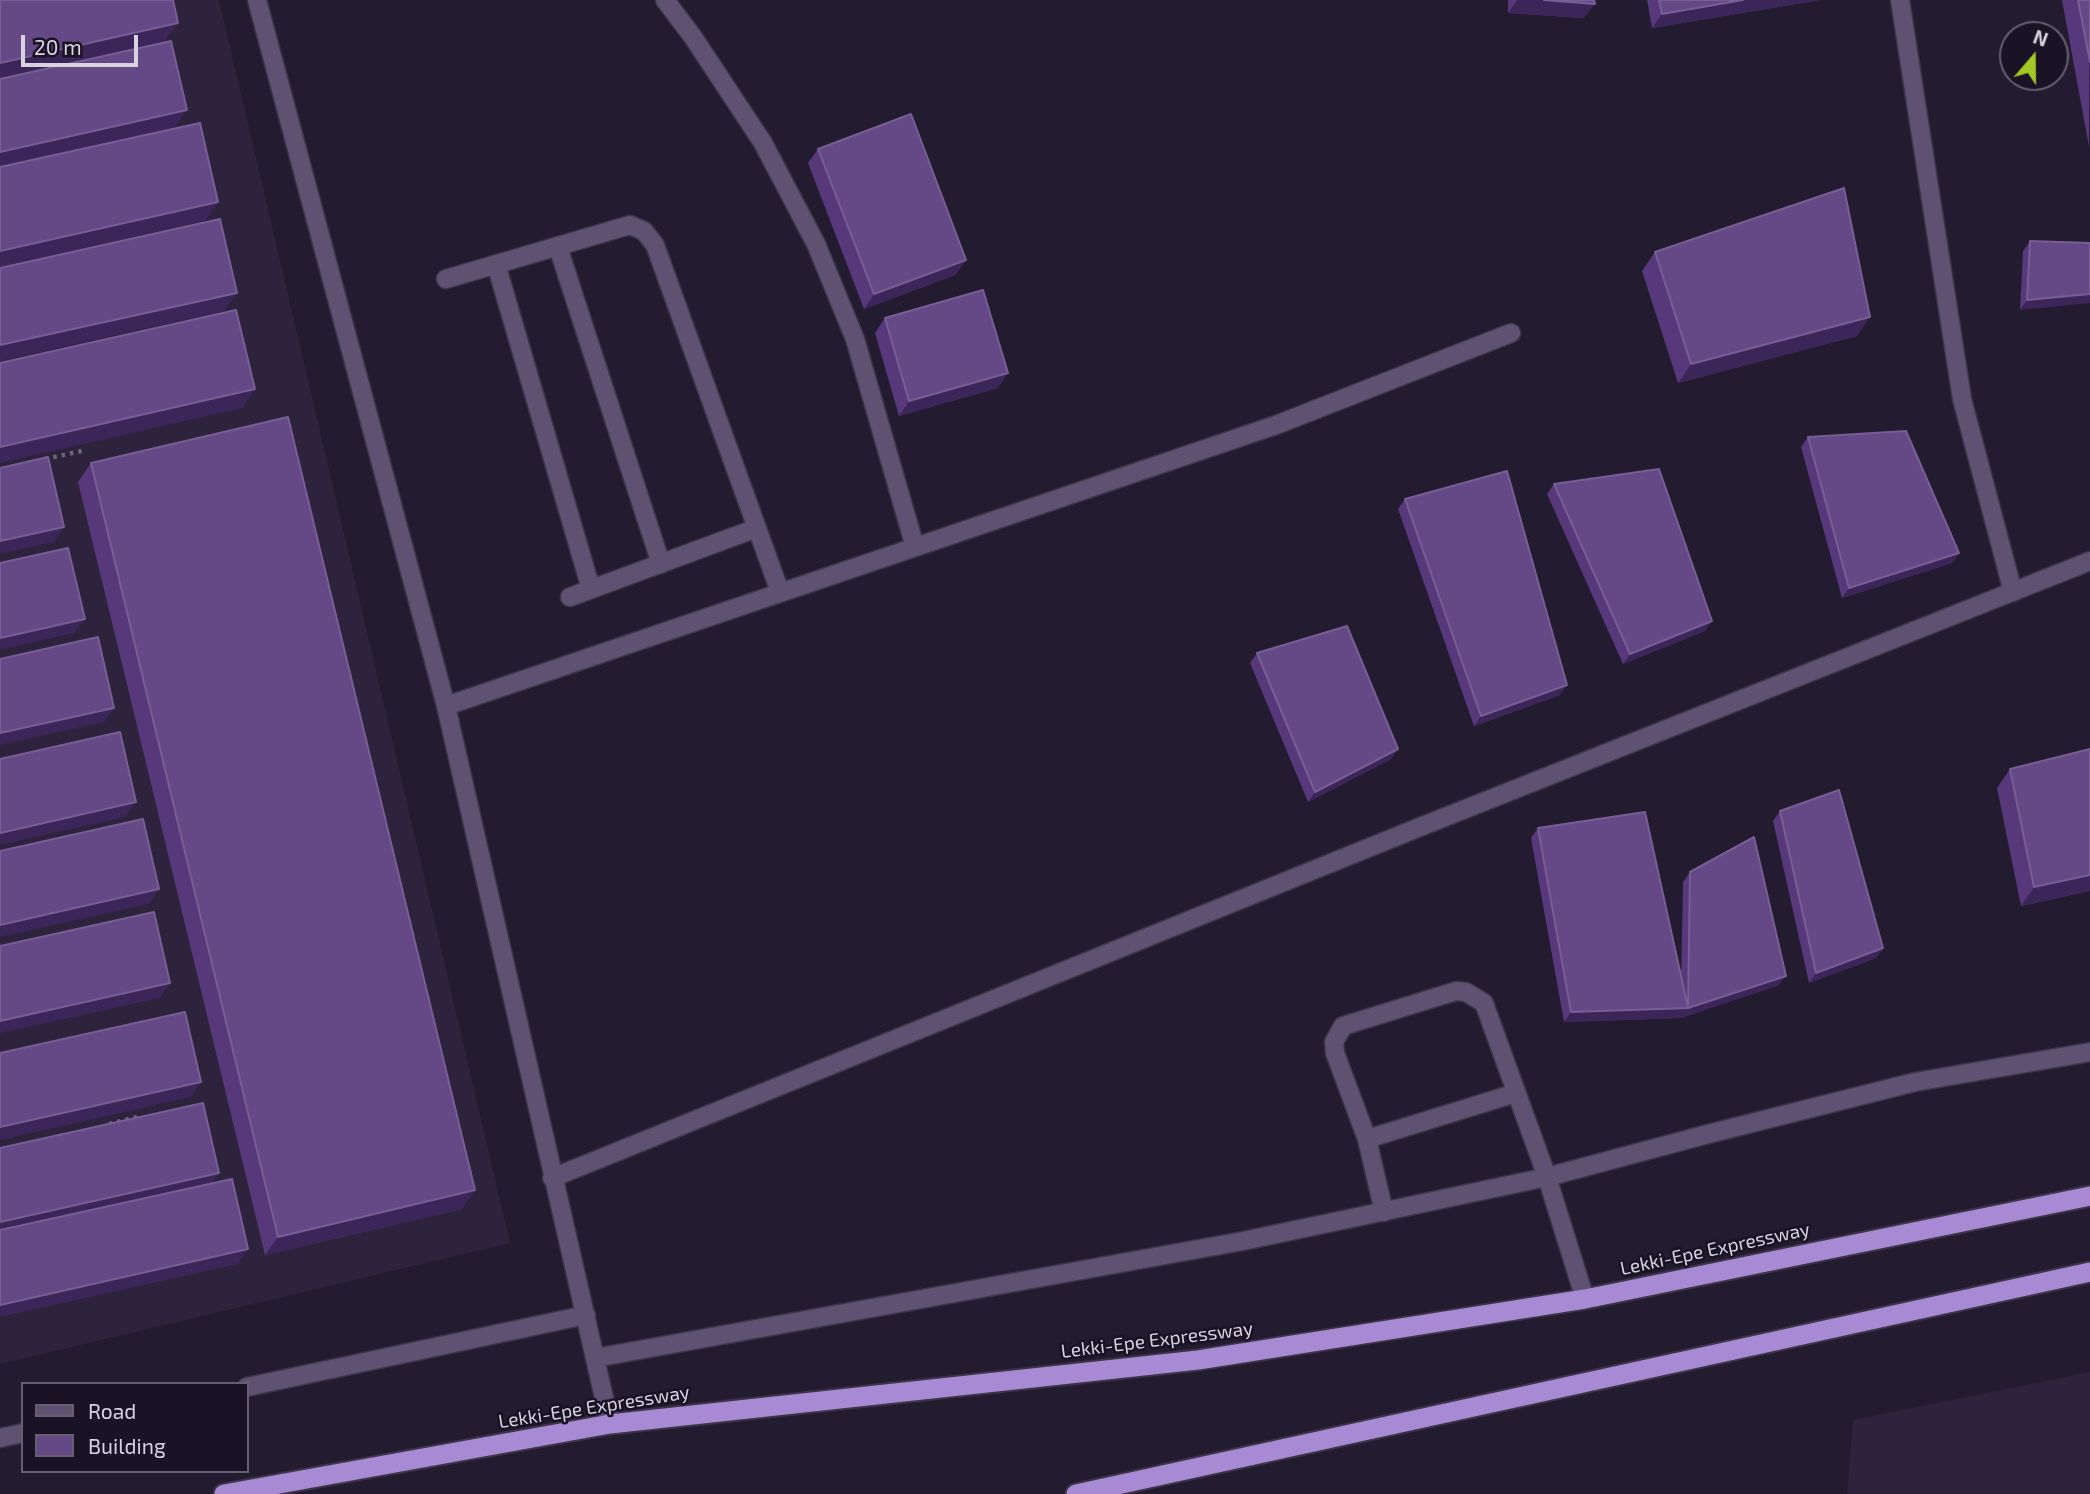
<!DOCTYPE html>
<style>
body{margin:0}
#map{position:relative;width:2090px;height:1494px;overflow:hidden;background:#231b2f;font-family:"Exo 2",sans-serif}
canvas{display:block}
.legend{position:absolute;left:21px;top:1382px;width:228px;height:91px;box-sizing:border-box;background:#1a1225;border:2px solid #665f70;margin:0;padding:9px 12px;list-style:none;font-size:21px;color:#d8d3e1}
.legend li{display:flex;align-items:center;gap:14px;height:35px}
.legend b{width:35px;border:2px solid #665f70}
.north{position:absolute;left:1999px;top:21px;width:70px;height:70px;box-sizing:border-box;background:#1a1225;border:2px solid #665f70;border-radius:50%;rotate:20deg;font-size:19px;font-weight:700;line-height:28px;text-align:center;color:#d8d3e1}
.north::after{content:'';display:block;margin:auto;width:24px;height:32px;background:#a4c825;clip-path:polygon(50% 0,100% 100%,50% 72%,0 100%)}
.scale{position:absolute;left:21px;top:35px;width:117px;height:32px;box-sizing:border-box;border:4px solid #d8d3e1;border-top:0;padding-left:9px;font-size:21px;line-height:24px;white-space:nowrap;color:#d8d3e1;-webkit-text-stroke:5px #1a1225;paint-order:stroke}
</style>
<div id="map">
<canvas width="2090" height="1494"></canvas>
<ul class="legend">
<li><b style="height:9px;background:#5e5171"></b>Road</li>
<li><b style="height:19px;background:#654886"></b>Building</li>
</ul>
<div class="north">N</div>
<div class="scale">20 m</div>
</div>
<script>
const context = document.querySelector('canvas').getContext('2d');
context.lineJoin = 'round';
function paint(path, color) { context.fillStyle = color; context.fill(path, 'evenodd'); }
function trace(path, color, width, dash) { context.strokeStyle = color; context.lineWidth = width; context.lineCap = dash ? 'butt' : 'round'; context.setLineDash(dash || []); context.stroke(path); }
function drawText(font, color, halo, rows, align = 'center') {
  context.font = font + ' "Exo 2",sans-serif'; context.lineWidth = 5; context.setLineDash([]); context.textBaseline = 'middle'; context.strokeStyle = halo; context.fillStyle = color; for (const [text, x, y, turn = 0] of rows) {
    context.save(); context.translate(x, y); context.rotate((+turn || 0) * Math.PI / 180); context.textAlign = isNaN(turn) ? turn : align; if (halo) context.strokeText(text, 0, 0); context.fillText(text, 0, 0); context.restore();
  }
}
paint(new Path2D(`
 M0,0H219L510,1243L0,1364Z
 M2090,1372V1494H1847L1853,1420Z`), '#2e233d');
const service = new Path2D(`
 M665,0L693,37L763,143L816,244L855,339L915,547
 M1900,0L1962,399L2013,592
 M558,247L661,564
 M496,264L591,589
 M446,279L630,225L644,231L655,245L780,592
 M570,597L757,528
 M446,706L1276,425L1511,333
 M1367,1139L1516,1093
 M1384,1212L1367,1139L1335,1053L1334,1042L1343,1026L1456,991L1466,992L1484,1003L1547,1177`);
const minor = new Path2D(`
 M257,0L446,706L610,1424
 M1547,1177L1585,1299
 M552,1178L1420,827L2090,561
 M595,1358L1243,1241L1547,1177L1708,1134L1915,1082L2090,1052
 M247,1387L586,1315
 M0,1438L23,1433`);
const trunk = new Path2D(`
 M224,1494L610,1424L1198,1360L1585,1299L2090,1196
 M1076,1494L2090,1272`);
trace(service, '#3c3548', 21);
trace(minor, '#3c3548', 21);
trace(trunk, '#3c3548', 23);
trace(new Path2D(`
 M45,459L86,450
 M109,1124L137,1117`), '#6c6577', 4.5, [3.5, 5]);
trace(service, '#5e5171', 18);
trace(minor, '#5e5171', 18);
trace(trunk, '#a88ad4', 19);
paint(new Path2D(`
 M1508,0H1594L1584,18L1508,13Z
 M1647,0H1820L1652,28Z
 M2062,0H2090L2089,147Z
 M818,149L966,260L955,275L864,309L808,163Z
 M2030,241L2090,243L2020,310L2023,251Z
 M1655,252L1857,336L1678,383L1642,271Z
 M885,318L998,388L899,416L875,333Z
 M1808,437L1959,553L1952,563L1842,598L1801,447Z
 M91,463L462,1209L265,1255L78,482Z
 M1554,484L1705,631L1623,664L1547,494Z
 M1405,499L1560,695L1474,726L1398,509Z
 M1257,653L1398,749L1391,759L1308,802L1250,663Z
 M2010,769L2090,891L2021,906L1997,788Z
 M1780,811L1883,948L1876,958L1809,983L1773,821Z
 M1538,828L1681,980L1683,882L1690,872L1779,985L1681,1018L1564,1022L1531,838Z`), '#57387b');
paint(new Path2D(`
 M1517,0H1544L1595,4L1584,18L1508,13Z
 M1743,0H1820L1652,28L1662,14Z
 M178,23L165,41L0,79V63Z
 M187,110L173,129L0,168V152Z
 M218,202L205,221L0,267V251Z
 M966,260L955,275L864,309L874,294Z
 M237,293L224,311L0,361V345Z
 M2090,294V303L2020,310L2027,300Z
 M1870,317L1857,336L1678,383L1691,364Z
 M1008,373L998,388L899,416L909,401Z
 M255,389L242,408L0,463V447Z
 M64,527L54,542L0,554V541Z
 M1959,553L1952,563L1842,598L1849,588Z
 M85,619L74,633L0,650V638Z
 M1712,621L1705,631L1623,664L1630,654Z
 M1567,685L1560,695L1474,726L1481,716Z
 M114,708L104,722L0,745V733Z
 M1398,749L1391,759L1308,802L1315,792Z
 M136,802L125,817L0,845V833Z
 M2090,875V891L2021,906L2034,887Z
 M159,889L149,904L0,937V925Z
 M1883,948L1876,958L1809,983L1816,973Z
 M1786,976L1779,985L1681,1018L1564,1022L1571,1012L1688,1008Z
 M170,983L160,998L0,1033V1021Z
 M201,1082L191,1097L0,1140V1127Z
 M219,1173L209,1188L0,1235V1222Z
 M475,1190L462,1209L265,1255L278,1237Z
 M248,1249L238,1264L0,1317V1305Z`), '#3c2558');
const building = new Path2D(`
 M0,0H173L178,23L0,63Z
 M1544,0H1594L1595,4Z
 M1659,0H1743L1662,14Z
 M2078,0H2090V62Z
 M171,41L187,110L0,152V79Z
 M911,114L966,260L874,294L818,149Z
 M200,123L218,202L0,251V167Z
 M1844,188L1870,317L1691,364L1655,252Z
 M220,219L237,293L0,345V268Z
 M2030,241L2090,243V294L2027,300Z
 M983,290L1008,373L909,401L885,318Z
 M236,310L255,389L0,447V363Z
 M288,417L475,1190L278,1237L91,463Z
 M1906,431L1959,553L1849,588L1808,437Z
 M48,457L64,527L0,541V468Z
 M1659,469L1712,621L1630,654L1554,484Z
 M1507,471L1567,685L1481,716L1405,499Z
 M68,548L85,619L0,638V563Z
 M1347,626L1398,749L1315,792L1257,653Z
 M98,637L114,708L0,733V659Z
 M120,732L136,802L0,833V759Z
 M2090,749V875L2034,887L2010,769Z
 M1839,790L1883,948L1816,973L1780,811Z
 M1645,812L1688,1008L1690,872L1754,837L1786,976L1688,1008L1571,1012L1538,828Z
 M143,819L159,889L0,925V851Z
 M154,912L170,983L0,1021V946Z
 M185,1012L201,1082L0,1127V1053Z
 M203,1103L219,1173L0,1222V1148Z
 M232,1179L248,1249L0,1305V1230Z`);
paint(building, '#654886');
trace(building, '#775e94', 2);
drawText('19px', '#d8d3e1', '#1a1225', [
 ["Lekki-Epe Expressway",1715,1249,-12],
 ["Lekki-Epe Expressway",1157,1340,-7],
 ["Lekki-Epe Expressway",594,1407,-9]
]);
</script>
